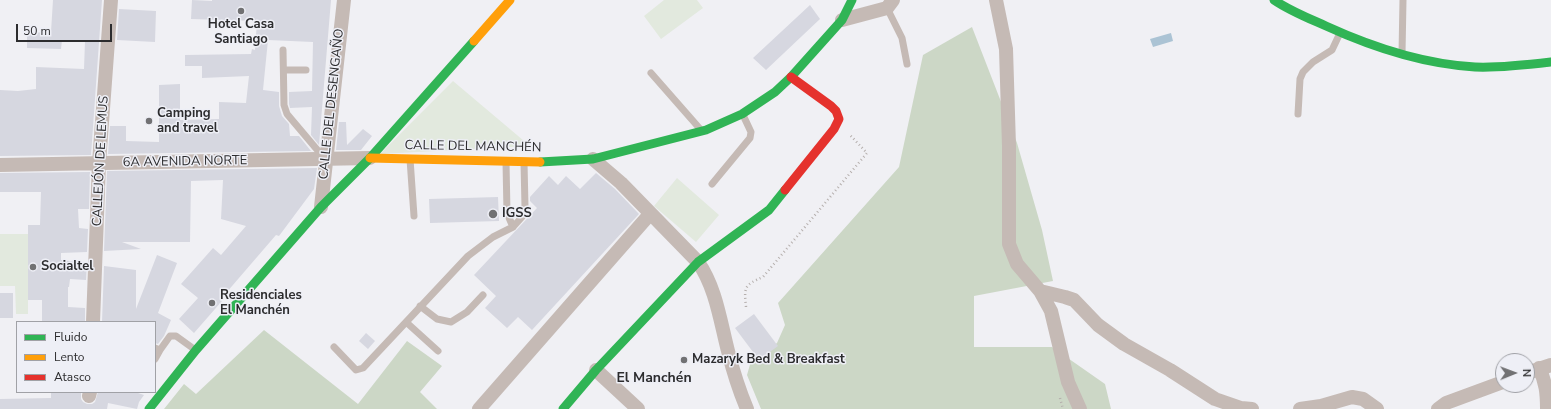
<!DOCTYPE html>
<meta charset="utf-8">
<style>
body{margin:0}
#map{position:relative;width:1551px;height:409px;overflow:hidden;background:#f0f0f4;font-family:"Nunito Sans",sans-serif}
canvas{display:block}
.legend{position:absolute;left:16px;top:321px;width:140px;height:72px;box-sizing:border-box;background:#eeeff6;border:1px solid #a0a1a6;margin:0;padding:5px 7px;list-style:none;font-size:12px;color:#2c2c2e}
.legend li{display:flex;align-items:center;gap:8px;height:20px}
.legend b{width:20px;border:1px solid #a0a1a6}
.north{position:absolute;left:1495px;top:353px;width:40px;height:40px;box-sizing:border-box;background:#eeeff6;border:1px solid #a0a1a6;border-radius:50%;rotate:89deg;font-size:11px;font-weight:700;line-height:16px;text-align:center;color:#2c2c2e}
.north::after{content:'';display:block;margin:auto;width:14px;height:18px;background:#717173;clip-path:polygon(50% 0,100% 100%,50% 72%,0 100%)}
.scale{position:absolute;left:16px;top:24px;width:96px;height:18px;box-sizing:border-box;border:2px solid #2c2c2e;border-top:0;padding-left:5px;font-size:12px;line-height:14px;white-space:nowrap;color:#2c2c2e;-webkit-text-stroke:3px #eeeff6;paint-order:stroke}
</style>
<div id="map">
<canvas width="1551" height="409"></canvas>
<ul class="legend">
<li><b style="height:5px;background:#30b455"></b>Fluido</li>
<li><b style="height:5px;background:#ff9f0a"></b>Lento</li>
<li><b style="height:5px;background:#e5322d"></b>Atasco</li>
</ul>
<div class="north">N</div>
<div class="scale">50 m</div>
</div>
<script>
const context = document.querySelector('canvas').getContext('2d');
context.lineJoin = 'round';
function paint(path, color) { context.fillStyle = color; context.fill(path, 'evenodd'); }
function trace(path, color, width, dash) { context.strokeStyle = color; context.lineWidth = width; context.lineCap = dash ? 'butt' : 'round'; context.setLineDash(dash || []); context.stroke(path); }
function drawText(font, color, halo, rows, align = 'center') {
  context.font = font + ' "Nunito Sans",sans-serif'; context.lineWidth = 3; context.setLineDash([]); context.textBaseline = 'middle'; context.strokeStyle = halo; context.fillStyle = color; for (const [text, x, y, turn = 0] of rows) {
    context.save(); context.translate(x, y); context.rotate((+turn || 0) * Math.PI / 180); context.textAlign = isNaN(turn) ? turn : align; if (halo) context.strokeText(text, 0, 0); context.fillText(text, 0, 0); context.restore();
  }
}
paint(new Path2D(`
 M664,0H697L703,8L661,39L644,16Z
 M453,81L530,146L380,154Z
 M677,178L719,215L696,242L654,206Z
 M0,234H28V314H16L15,286H0Z`), '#e2e9de');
paint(new Path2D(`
 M972,27L1017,143L1042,230L1053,281L974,296V347H1052L1105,384L1111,409H761L747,375L751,361L777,343L785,325L778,303L899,167L923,55Z
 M264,330L358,404L407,341L442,366L420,392L437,409H164L184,384L196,394Z`), '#ccd7c6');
paint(new Path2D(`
 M1171,33L1173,41L1153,47L1150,39Z`), '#abc3d4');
paint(new Path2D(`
 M53,0H102L91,155L0,156V90L18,91L36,89V67L84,69L85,41L62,40L61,49L27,48V33L51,32Z
 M192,0L212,1V0H331L319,145L311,135L312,107L290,108L289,104V92L312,91L313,42L268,40L263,90L279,92V106L282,116L289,124L290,136H299L311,151L108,154L110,126H126V141L159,142V85L180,84V120L219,119V102L246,103L249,76L202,78V66H185V55L251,54L252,49L255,50L257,21L191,19Z
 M810,5L820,19L766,70L753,58Z
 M119,9L156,11L155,42L117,40Z
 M339,122H346L347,145L363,129L372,136L361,150H336Z
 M317,168L314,189L282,232L279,236L276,235L220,300L222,301L194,333L179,319L198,298L181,284L213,248L221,255L246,226L221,219L223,180L191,181L190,242H122L141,249L104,251L107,171Z
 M90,172L89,209H78L79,228L88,229L87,252L61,253V260L87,263L86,280L70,279L69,287H68V307L85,308V322H42V300H28V225H40L41,192H0V173Z
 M596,173L615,189L639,214L532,330L518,317L507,328L485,308L496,296L474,275L537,208L530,201V197L549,176L558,185L566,176L580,189Z
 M498,197L499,221L430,223L429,199Z
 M157,255L177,263L158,313L171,320L164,336L158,344L155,343V322H102L104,266L136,270V309Z
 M0,293H13V318H0Z
 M754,314L778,346L759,360L735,328Z
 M366,333L375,341L368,349L359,341Z
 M51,392H81V399L83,402L87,404H92L95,402L98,392H135L144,395L139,402L137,409L108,403L107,409H0V399L51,398Z`), '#d6d7e0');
trace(new Path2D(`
 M746,307C744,287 744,285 763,277L867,153L850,135
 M1060,398L1063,409`), '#b5afad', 2.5, [1, 3]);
trace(new Path2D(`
 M887,8L902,38L907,64
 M283,50L284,105L287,114L325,159
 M1402,54L1403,0
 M284,70H306
 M651,73L701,130
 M1298,114L1300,79L1303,72L1313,62L1332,50L1340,33
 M410,159L414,216
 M506,162L507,213L513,227
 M712,184L750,138L751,132L743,115
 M420,306L437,319L451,322L467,312L483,295
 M406,322L438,351
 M334,347L356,370L363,368L468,256L493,237L513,227L522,217L525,207L524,162
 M155,348L160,350L170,336H176L194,349
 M155,359L160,350`), '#c5bab5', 7);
trace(new Path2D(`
 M996,0L1006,49L1009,146V244L1017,264L1040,291L1051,311L1068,382L1080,409
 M842,20L887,8L893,0
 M593,159L621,183L698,262C716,288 720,320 728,351C733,371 739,390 747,409
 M0,165L370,158
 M321,207L344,0
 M1040,291L1065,297L1074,300L1098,325L1124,344L1170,370L1215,399L1241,408L1252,409
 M93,322L99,163L111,0
 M1539,368C1546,382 1547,394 1547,409
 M596,370L638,409
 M1527,373L1551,365
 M89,396L90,392
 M479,409L650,214
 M1300,409L1321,406L1352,397L1363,399L1377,409
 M1438,409L1446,403L1503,382`), '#c5bab5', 14);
trace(new Path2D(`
 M1274,0C1290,11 1308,18 1326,26C1372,47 1423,64 1475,67C1500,68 1526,65 1551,62
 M540,162L593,159L706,130L742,114L775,92L791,77L842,20L852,0
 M149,409L196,350L321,207L370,158L474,41
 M563,409L596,370L698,262L769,210L785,190`), '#30b455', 9);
trace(new Path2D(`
 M474,41L510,0
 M370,158L540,162`), '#ff9f0a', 9);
trace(new Path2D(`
 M785,190L834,129L839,119L836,111L831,106L791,77`), '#e5322d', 9);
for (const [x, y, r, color] of [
 [241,11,4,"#717173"],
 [149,121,4,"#717173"],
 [493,214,5,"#717173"],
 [33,267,4,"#717173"],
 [212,303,4,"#717173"],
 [684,360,4,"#717173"]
]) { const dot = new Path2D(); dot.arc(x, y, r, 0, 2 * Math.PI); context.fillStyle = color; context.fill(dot); trace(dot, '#eeeff6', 1.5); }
drawText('bold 13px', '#2c2c2e', '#eeeff6', [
 ["Hotel Casa",241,25,"center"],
 ["Santiago",241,40,"center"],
 ["Camping",157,114],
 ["and travel",157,129],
 ["IGSS",502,214],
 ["Socialtel",41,267],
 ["Residenciales",220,296],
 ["El Manchén",220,311],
 ["Mazaryk Bed & Breakfast",692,360]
], 'left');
drawText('13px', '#2c2c2e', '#eeeff6', [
 ["CALLE DEL DESENGAÑO",332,104,-84],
 ["CALLE DEL MANCHÉN",473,147,1],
 ["CALLEJÓN DE LEMUS",101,161,-87],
 ["6A AVENIDA NORTE",185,162,-1]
]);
drawText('bold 14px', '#2c2c2e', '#eeeff6', [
 ["El Manchén",654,379]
]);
</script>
